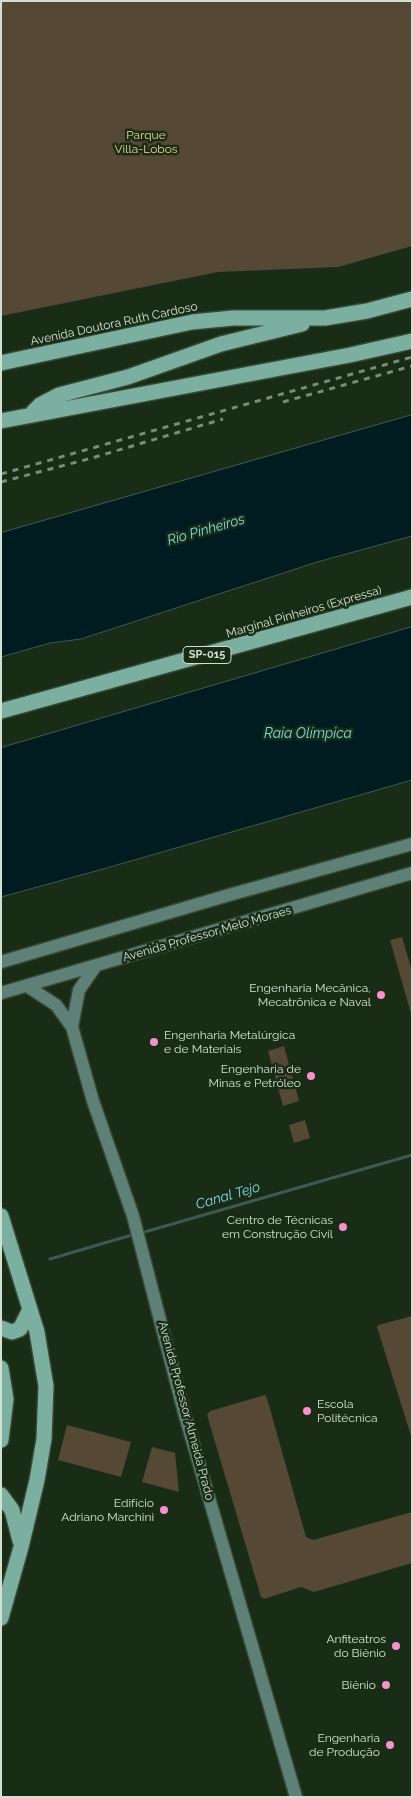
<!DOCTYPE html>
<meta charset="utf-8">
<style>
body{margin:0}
#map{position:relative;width:413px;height:1798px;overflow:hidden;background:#182c16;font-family:Raleway,sans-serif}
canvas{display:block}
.frame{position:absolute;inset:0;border:2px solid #d2e0d1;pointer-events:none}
</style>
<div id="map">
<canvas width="413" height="1798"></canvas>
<div class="frame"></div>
</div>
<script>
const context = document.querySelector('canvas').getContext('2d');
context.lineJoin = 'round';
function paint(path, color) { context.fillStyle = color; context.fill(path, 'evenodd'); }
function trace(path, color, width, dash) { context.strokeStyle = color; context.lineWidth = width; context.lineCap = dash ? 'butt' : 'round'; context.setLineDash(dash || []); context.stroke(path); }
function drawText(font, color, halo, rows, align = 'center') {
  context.font = font + ' Raleway,sans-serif'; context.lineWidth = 5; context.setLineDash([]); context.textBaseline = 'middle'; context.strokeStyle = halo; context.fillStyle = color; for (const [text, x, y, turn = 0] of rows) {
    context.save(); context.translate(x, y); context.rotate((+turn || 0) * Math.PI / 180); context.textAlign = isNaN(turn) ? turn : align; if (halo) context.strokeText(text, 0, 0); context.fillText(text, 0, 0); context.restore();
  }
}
paint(new Path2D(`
 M1,1H412V246L338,267L218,272L1,316Z
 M402,937L412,971V1017L390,940Z
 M284,1046L299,1101L283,1106L268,1051Z
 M305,1120L310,1138L294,1143L289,1125Z
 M412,1316V1439L377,1327L378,1325Z
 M265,1395L267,1398L306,1537L313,1540L412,1512V1563L314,1592L301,1587L264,1599L261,1597L207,1415L210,1411Z
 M67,1425L131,1442L121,1477L58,1460Z
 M152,1447L175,1453L179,1492L142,1482Z`), '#554834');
const water = new Path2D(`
 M412,415V536L317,562L81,639L50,643L1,657V533Z
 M412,627V780L103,869L1,897V748Z`);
paint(water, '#001c20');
trace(water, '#3f5755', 1);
trace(new Path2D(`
 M141,1233L412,1155
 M50,1259L135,1234`), '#3f5755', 3);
const secondary = new Path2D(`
 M1,962L229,895L412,844
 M27,986L56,1005L72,1027L93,1101L133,1216L184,1412L296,1797
 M1,993L412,873
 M72,1027L79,990L95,967`);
const highway = new Path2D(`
 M1,363L192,322L233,318H325L367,311L412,299
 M33,412L40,405L59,395L128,377L221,344L302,324
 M1,421L350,355L412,341
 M1,711L412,597
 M1,1216L37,1332L46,1386L44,1439L37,1480L21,1547L1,1618
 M1,1328L12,1332L20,1329L30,1309
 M1,1368L6,1399L1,1440
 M1,1495L12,1510L20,1541`);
trace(secondary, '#364934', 15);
trace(highway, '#364934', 18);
trace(secondary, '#5f8076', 12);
trace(highway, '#7bafa0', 15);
trace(new Path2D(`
 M283,402L412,366
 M1,474L412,357
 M1,482L92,458L223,419`), '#7a8b79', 3, [6, 6]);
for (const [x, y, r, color] of [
 [381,995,5,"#f790cd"],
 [154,1042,5,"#f790cd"],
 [311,1076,5,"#f790cd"],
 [343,1227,5,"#f790cd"],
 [307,1411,5,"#f790cd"],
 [164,1510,5,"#f790cd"],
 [396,1646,5,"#f790cd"],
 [386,1685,5,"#f790cd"],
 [390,1745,5,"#f790cd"]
]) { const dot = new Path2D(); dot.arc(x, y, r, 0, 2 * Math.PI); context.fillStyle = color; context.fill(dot); trace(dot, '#182c16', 2); }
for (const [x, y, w] of [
 [207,655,48]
]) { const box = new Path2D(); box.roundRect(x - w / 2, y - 8.5, w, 17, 4); context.fillStyle = '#182c16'; context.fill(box); trace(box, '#d2e0d1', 1); }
drawText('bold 11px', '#d2e0d1', null, [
 ["SP-015",207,655]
]);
drawText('12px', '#f8d294', '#182c16', [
 ["Parque",146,135],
 ["Villa-Lobos",146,149]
]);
drawText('12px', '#d2e0d1', '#182c16', [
 ["Avenida Doutora Ruth Cardoso",114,324,-12],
 ["Marginal Pinheiros (Expressa)",304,612,-16],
 ["Avenida Professor Melo Moraes",207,934,-16],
 ["Avenida Professor Almeida Prado",186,1411,75]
]);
drawText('12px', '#d2e0d1', '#182c16', [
 ["Engenharia Mecânica,",371,988],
 ["Mecatrônica e Naval",371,1002],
 ["Engenharia Metalúrgica",164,1035,"left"],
 ["e de Materiais",164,1049,"left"],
 ["Engenharia de",301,1069],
 ["Minas e Petróleo",301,1083],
 ["Centro de Técnicas",333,1220],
 ["em Construção Civil",333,1234],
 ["Escola",317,1404,"left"],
 ["Politécnica",317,1418,"left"],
 ["Edifício",154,1503],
 ["Adriano Marchini",154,1517],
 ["Anfiteatros",386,1639],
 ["do Biênio",386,1653],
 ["Biênio",376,1685],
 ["Engenharia",380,1738],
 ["de Produção",380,1752]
], 'right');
drawText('italic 14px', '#7edae6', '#182c16', [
 ["Rio Pinheiros",206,530,-16],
 ["Raia Olímpica",308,734],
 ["Canal Tejo",228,1196,-16]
]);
</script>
